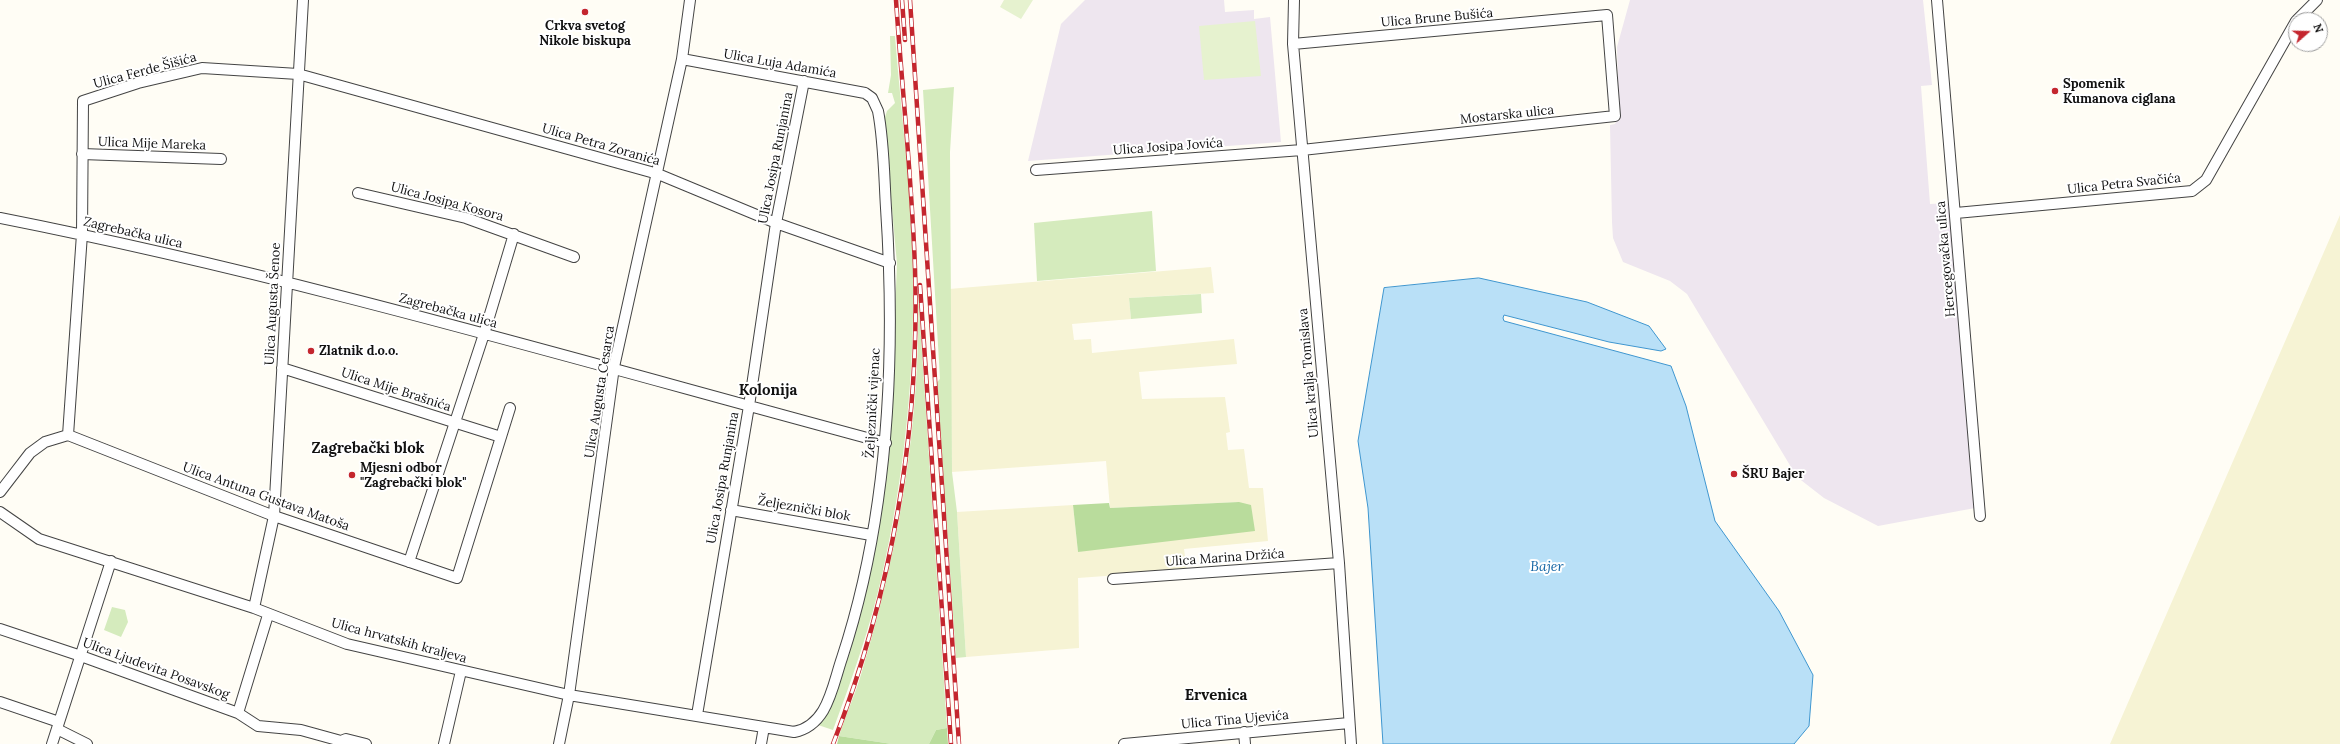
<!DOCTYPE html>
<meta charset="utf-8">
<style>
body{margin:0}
#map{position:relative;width:2340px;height:744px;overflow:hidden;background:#fffdf5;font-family:Lora,serif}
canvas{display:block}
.north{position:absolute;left:2288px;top:12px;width:40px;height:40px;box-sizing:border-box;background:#fff;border:1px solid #a0a0a0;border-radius:50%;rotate:70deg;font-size:11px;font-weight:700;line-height:16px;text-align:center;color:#111}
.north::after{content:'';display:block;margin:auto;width:14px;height:18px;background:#c4262e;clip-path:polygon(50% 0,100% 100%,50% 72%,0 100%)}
</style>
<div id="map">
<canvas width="2340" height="744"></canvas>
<div class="north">N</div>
</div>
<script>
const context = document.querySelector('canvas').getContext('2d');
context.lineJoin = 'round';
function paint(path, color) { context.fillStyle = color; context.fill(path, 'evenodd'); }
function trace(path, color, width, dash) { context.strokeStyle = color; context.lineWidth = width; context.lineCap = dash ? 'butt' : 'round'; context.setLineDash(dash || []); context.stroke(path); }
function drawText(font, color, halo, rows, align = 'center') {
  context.font = font + ' Lora,serif'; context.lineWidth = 4; context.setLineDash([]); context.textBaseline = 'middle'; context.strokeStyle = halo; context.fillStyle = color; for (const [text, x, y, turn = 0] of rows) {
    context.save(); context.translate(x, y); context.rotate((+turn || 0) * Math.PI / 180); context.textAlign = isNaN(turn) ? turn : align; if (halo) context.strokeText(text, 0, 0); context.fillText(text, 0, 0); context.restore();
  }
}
paint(new Path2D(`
 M1085,0H1224L1225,12L1254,10V19L1270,17L1281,142L1028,161L1061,24Z
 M1630,0H1923L1932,85L1921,86L1930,204L1951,203L1975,508L1878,526L1824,498L1797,477L1687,294L1670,281L1623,262L1613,238L1612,222L1610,125L1615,124L1619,116L1617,47Z`), '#eee6ef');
paint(new Path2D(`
 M2340,215V744H2110Z
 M1211,267L1214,293L1129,298L1131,319L1072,324L1074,340L1091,339L1092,353L1234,339L1237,364L1139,372L1142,399L1225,397L1230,432L1226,433L1228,450L1244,449L1249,488H1263L1268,541L1184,549L1187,570L1078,578L1079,648L966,657L957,512L1073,505L1078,552L1239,502L1110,508L1106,461L952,472L949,289Z`), '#f6f3d4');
paint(new Path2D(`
 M890,36H895C901,114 912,194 913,272C915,373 904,477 882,575C870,628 852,679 833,730L818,725L845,659L860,613L894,336L897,264L884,120L887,111L895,103L892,93H888L891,75Z
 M954,87L950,152L952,472L957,512L966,657L956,658L937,382L940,379L923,90Z
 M1152,211L1156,271L1037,281L1034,223Z
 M918,292L947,728L936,730L929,744H892L839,736C846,714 856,693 862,671C899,549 921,419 918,292Z
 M1201,294L1202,313L1131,319L1129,298Z
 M112,607L125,610L128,622L121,637L104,630Z`), '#d5ebbd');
paint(new Path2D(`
 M1239,502L1251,505L1255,531L1078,552L1073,505L1109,503L1110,508Z
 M947,728L948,744H929L936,730Z
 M839,736L892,744H837Z`), '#b9dc9c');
paint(new Path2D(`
 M1004,0H1033L1021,19L1000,7Z
 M1255,21L1261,76L1204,80L1199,26Z`), '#e6f2cf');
const water = new Path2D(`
 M1479,278L1587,302L1649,326L1666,349L1661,351L1609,342L1504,315L1503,318L1504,321L1671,366L1686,406L1715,521L1779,611L1813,675L1809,726L1794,744H1383L1368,508L1358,441L1384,288Z`);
paint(water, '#b9e0f7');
trace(water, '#3f96cf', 1);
const minor = new Path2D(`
 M1294,0L1293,44L1339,563L1351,744
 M1937,0L1980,516
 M2297,20L2317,0
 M82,154L221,159
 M1036,170L1302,150L1615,116L1607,15L1293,44
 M358,193L466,218L574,257
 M1956,213L2192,191L2206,180L2296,21
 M0,218C299,277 591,364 886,443
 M282,368L501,437
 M68,435L82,234L83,101L138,83L202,68L298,74L658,174L776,223L890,263
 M0,492L30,453L45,442L68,435L274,516L457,578L510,408
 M731,510L871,535
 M0,512L39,539L254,608L347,644L569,695L794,732C828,725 832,687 842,658C889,515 896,358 886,208C884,176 884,142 878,111L872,98L865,93L682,59
 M409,562L484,334L514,234
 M1113,579L1339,563
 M254,608L274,516L303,0
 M0,629L81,656L238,713L258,726L301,730L341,741
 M0,702L59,722
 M238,713L268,615
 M697,715L749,406L776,223L804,81
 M57,729L87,744
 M1244,732L1245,744
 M341,741L346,739L366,744
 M52,744L111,561
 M444,744L461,671
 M559,744L569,695L614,367L682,59L690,0
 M761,744L764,727
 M1124,744L1349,723`);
trace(minor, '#444', 12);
trace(minor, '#fff', 10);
const rail = new Path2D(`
 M902,0L905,40
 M910,0L959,744
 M920,285L951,744
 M833,744C892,593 920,430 915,269C912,179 902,89 896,0`);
trace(rail, '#c4262e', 4.5);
trace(rail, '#fff', 3, [9]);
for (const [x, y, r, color] of [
 [585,12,4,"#c4262e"],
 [2055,91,4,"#c4262e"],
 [311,351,4,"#c4262e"],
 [1734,474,4,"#c4262e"],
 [352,475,4,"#c4262e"]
]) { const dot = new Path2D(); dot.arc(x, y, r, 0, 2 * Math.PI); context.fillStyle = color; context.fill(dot); trace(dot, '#fff', 1.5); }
drawText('13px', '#111', '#fff', [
 ["Ulica Brune Bušića",1437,18,-5],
 ["Ulica Luja Adamića",780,64,10],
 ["Ulica Ferde Šišića",145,71,-15],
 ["Mostarska ulica",1507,115,-6],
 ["Ulica Mije Mareka",152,144,2],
 ["Ulica Petra Zoranića",601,145,16],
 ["Ulica Josipa Jovića",1168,147,-4],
 ["Ulica Josipa Runjanina",776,158,-79],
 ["Ulica Petra Svačića",2124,184,-6],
 ["Ulica Josipa Kosora",447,202,15],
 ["Zagrebačka ulica",133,233,13],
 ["Hercegovačka ulica",1946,259,-95],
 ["Ulica Augusta Šenoe",273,304,-87],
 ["Zagrebačka ulica",448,311,15],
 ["Ulica kralja Tomislava",1309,373,-95],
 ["Ulica Mije Brašnića",396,390,18],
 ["Ulica Augusta Cesarca",600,392,-81],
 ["Željeznički vijenac",873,403,-87],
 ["Ulica Josipa Runjanina",723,478,-80],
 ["Ulica Antuna Gustava Matoša",266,497,20],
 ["Željeznički blok",804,509,10],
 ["Ulica Marina Držića",1225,558,-4],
 ["Ulica hrvatskih kraljeva",399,641,15],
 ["Ulica Ljudevita Posavskog",156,669,20],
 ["Ulica Tina Ujevića",1235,720,-5]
]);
drawText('bold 13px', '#111', '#fff', [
 ["Crkva svetog",585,26,"center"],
 ["Nikole biskupa",585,41,"center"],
 ["Spomenik",2063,84],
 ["Kumanova ciglana",2063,99],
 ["Zlatnik d.o.o.",319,351],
 ["Mjesni odbor",360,468],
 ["\"Zagrebački blok\"",360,483],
 ["ŠRU Bajer",1742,474]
], 'left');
drawText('italic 14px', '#1768a6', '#fff', [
 ["Bajer",1547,567]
]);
drawText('bold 15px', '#111', '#fff', [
 ["Kolonija",768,391],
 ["Zagrebački blok",368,449],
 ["Ervenica",1216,696]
]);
</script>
